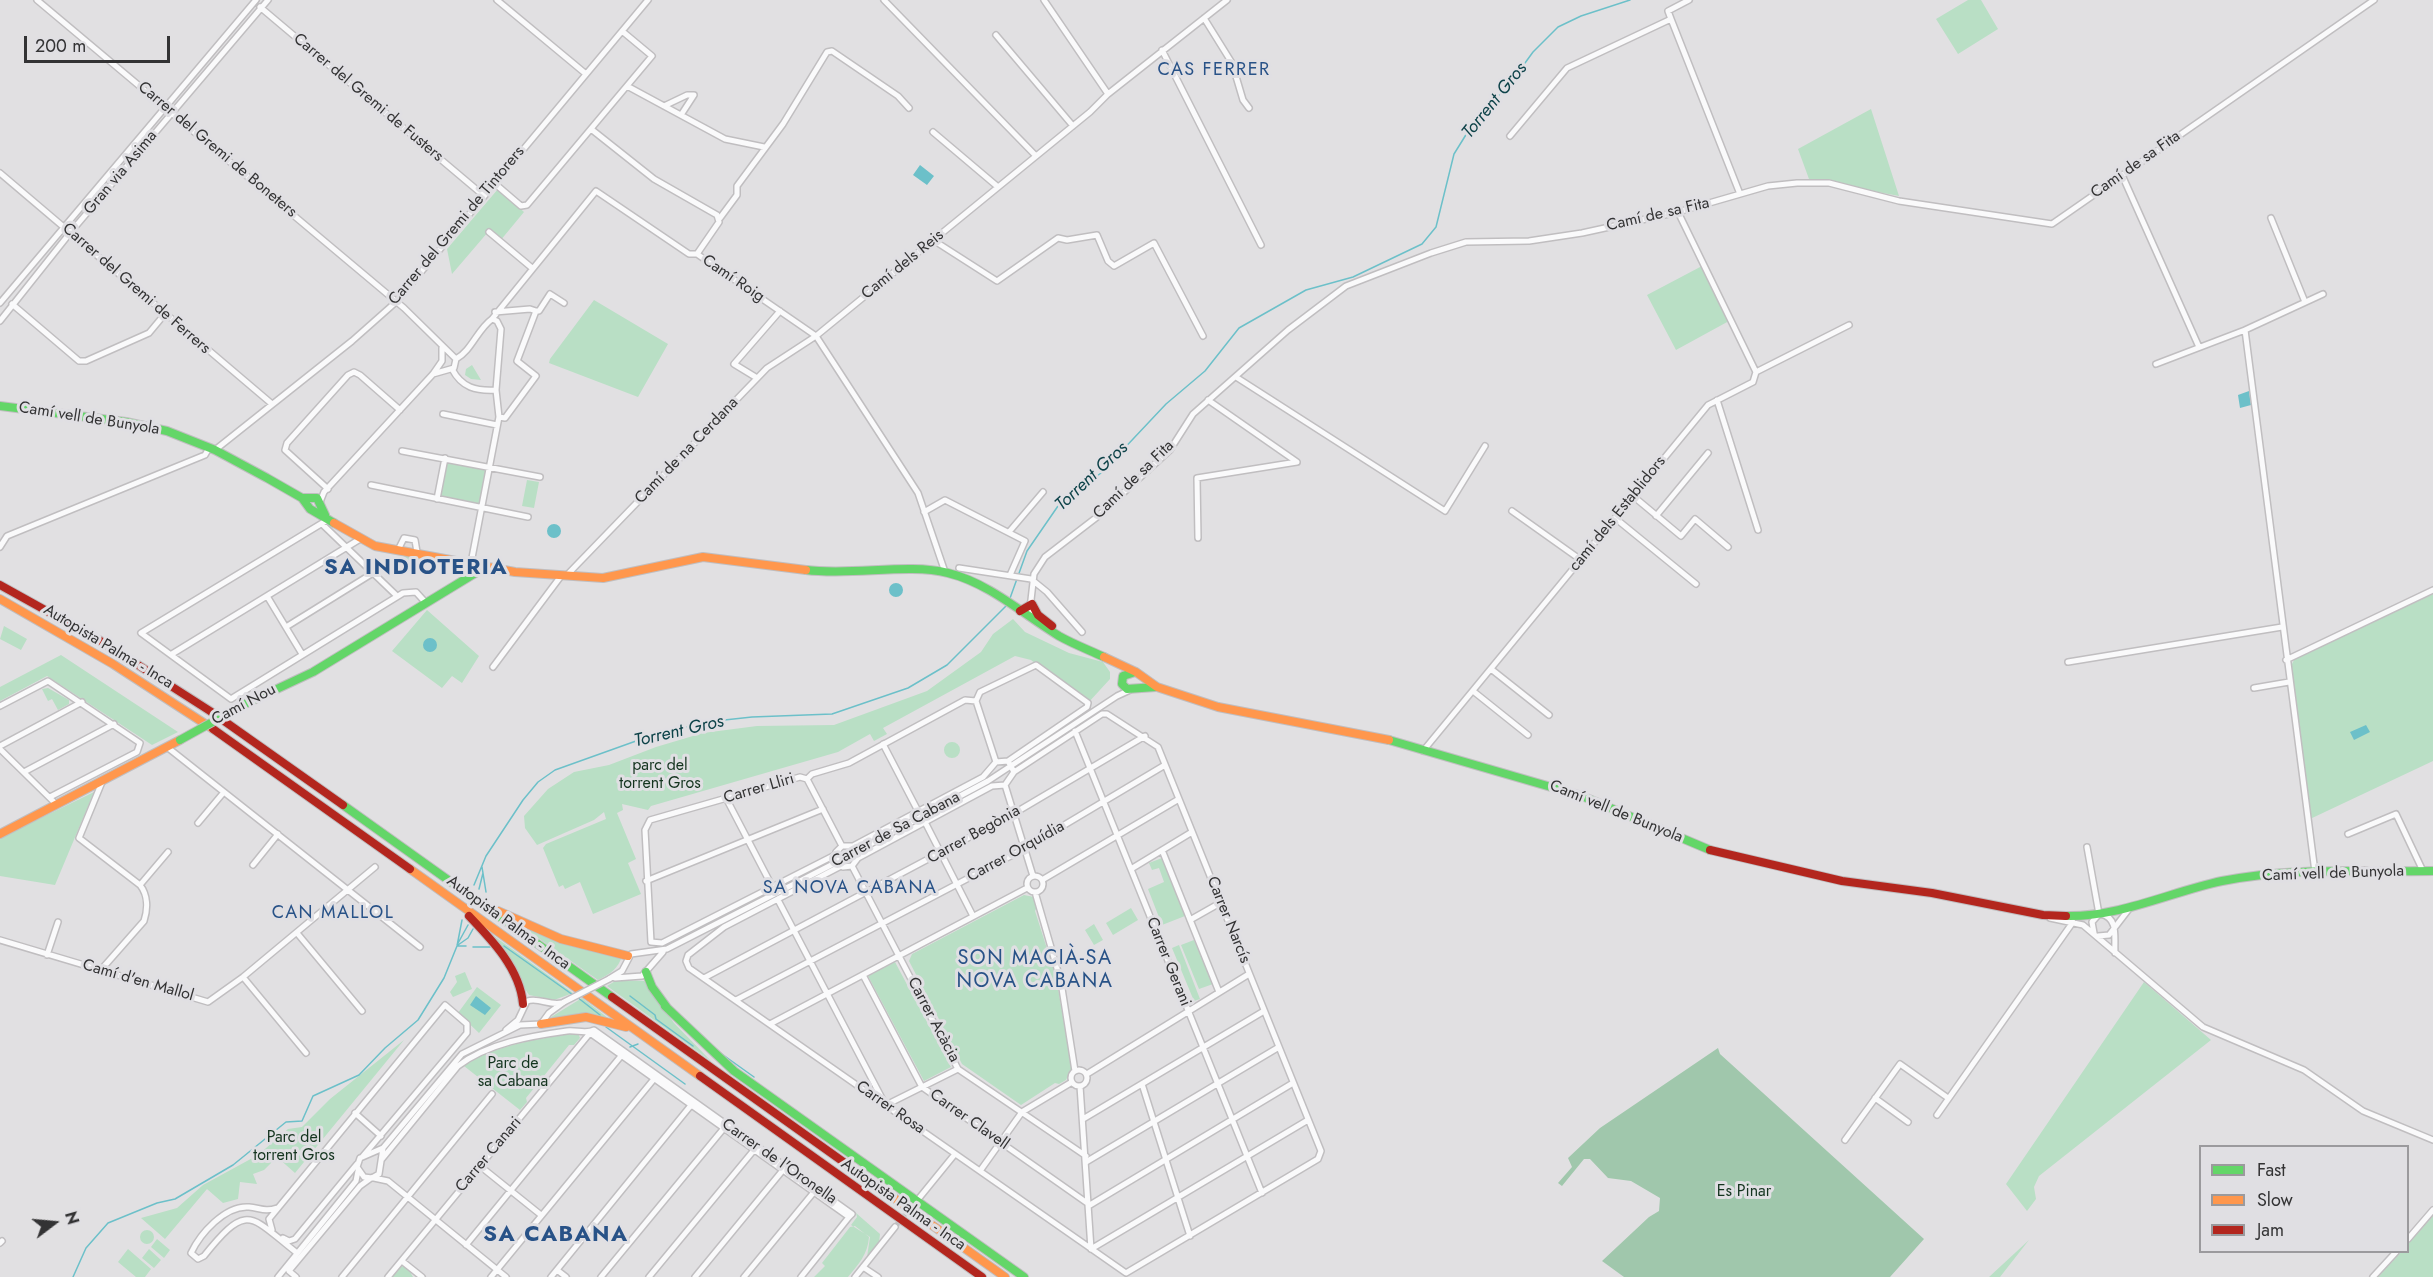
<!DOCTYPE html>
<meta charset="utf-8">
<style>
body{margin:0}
#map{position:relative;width:2433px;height:1277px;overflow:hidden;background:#e1e0e2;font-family:Jost,sans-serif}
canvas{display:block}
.legend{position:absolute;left:2199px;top:1145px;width:210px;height:108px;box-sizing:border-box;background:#e0dfe3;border:2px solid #9b9a9d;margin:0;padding:8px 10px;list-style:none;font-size:18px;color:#333334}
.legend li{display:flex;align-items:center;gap:12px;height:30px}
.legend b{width:30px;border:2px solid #9b9a9d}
.north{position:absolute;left:24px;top:1193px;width:60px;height:60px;-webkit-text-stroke:4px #e0dfe3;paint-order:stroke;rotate:74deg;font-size:16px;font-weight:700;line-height:24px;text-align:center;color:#333334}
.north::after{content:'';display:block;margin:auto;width:21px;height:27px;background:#333334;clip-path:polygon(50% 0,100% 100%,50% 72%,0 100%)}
.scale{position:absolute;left:24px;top:36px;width:146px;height:27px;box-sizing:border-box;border:3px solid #333334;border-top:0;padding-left:8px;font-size:18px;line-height:21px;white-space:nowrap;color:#333334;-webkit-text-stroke:4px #e0dfe3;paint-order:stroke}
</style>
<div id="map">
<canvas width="2433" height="1277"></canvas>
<ul class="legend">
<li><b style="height:8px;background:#63d668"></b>Fast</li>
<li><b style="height:8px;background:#ff974d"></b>Slow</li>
<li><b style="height:8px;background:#b3261e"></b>Jam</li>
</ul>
<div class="north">N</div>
<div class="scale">200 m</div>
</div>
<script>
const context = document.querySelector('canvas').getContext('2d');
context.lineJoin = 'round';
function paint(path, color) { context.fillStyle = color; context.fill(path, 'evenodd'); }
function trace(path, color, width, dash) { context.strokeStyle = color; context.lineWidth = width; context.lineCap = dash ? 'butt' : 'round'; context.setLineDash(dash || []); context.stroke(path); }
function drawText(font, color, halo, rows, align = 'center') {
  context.font = font + ' Jost,sans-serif'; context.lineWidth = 6; context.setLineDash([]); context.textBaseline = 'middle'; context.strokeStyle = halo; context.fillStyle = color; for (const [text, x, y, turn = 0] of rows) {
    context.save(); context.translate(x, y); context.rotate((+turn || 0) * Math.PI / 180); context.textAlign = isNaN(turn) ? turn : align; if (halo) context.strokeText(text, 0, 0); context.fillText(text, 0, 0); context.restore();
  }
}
paint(new Path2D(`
 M1968,0H1981L1998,29L1958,54L1936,19Z
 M1871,109L1899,196L1809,179L1798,149Z
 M498,189L524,212L500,241L488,232L452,274L447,249Z
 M1702,266L1729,321L1676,350L1647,295Z
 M594,300L668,344L638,397L549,363L550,359Z
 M472,365L481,380L471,379L465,375L466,369Z
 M445,458L489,467L481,508L437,499Z
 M527,480L539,482L534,508L522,506Z
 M401,555L420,559L418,570L399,567Z
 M2433,594V761L2310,819L2291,666L2295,658Z
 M427,610L479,656L462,683L452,676L442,688L392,651Z
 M1013,619L1025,632L1069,653L1103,662L1110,672V679L1088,703L1031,660L1015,656L883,728L887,734L874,741L870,734L838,752L651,806L648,810L622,804L623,810L617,813L636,859L628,863L641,894L593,914L580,882L565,889L563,885L559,887L543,848L546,844L606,819L604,812L594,820L537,845L525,828L524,816L548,789L574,772L609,765L656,747L703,733L757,726L834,725L927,691L981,652L993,634Z
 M4,626L27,639L21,650L0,639Z
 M61,655L178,732L152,745L47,676L0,701V687Z
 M48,688L69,700V704L58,710L52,699L48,701L42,689Z
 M944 750a8 8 0 1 1 16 0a8 8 0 1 1-16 0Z
 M94,792L55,885L0,876V838Z
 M1162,858L1185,916L1162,925L1148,889L1164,882L1159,868L1152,870L1149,863Z
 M1024,895L1034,897L1037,907L1035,911L1056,977L1072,1068L1066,1080L1059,1084L1055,1083L1021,1105L962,1064L909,961L912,954Z
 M1131,908L1138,920L1113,935L1106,923Z
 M517,923L622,956C618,969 610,974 598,980Z
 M1094,924L1103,940L1094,945L1085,930Z
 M487,931L573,993L554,1000L529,995Z
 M1194,940L1213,984L1199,989L1181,945Z
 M1179,945L1200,999L1194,1001L1172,948Z
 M895,962L951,1067L924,1081L868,976Z
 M465,972L472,989L453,997L450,992L457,982L455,976Z
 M617,980L644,981L674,1023L711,1061L607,986Z
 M2144,982L2211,1040L2039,1176L2034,1187L2036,1199L2027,1211L2006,1184Z
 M477,987L501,1005L479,1033L458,1013Z
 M582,998L608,1018L551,1017Z
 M578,1033L580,1038L574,1045H569L526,1098L527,1102L520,1110L464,1066C492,1045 543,1038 578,1033Z
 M404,1040L295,1173L277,1157L264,1170L253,1174L257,1184L240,1182L238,1199L223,1203L207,1189L165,1239L141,1218L177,1208L203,1185L258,1155L288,1129L302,1127L330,1099Z
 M856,1213L880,1234L879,1243L867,1257L870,1237L851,1225L857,1217Z
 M2433,1216V1277H2378L2401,1252H2408V1244Z
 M855,1226L869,1237C868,1254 858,1265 848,1277H814L825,1266L822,1263L850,1227Z
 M140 1237a7 7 0 1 1 14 0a7 7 0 1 1-14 0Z
 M157,1239L170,1250L164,1258L151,1247Z
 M2029,1240L2000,1277H1989Z
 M128,1249L151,1269L145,1277H136L118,1262Z
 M149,1249L161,1260L154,1268L142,1258Z
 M402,1266L409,1270L413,1277H392Z`), '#b9dfc5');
paint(new Path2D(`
 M1718,1048L1720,1054L1924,1239L1890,1277H1624L1602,1261L1649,1217L1659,1211L1660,1198L1631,1181L1608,1178L1590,1159H1584L1562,1186L1558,1183L1572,1167L1568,1158L1600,1128Z`), '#a0c7ac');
paint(new Path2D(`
 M920,165L934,176L927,185L913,175Z
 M2249,391L2251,405L2240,408L2238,395Z
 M547 531a7 7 0 1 1 14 0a7 7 0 1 1-14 0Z
 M889 590a7 7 0 1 1 14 0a7 7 0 1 1-14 0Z
 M423 645a7 7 0 1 1 14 0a7 7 0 1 1-14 0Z
 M2366,725L2370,732L2354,740L2350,732Z
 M476,996L491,1008L485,1015L470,1005Z`), '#6cc0c9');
trace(new Path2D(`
 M1009,601L1027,551L1058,506L1101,473L1166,404L1205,371L1239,328L1306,290L1353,277L1422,244L1436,227L1454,154L1477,117L1509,85L1533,52L1558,27L1581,16L1630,0
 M482,867L486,892
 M474,885L486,856L523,800L538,782L555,770L650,736L706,722L752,717L832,714L908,688L947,665L1007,605
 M479,889L483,873
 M457,945L468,925
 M458,945L468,938L473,929
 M458,946H466
 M504,946L573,995
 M473,947H490
 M630,996L655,1015L656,1019
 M577,997L600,1015
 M656,1019L693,1046
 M606,1027L685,1084
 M630,1047L638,1044
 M719,1052L754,1077
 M73,1277L86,1248L108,1223L157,1203L175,1199L233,1165L286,1122L302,1121L313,1096L359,1075L385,1048L418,1020L444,978L457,946L462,920`), '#6cc0c9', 1.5);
trace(new Path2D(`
 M895,1227L911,1207`), '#bebdbf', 5, [5, 2.5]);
const street = new Path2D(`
 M37,0L404,308L456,359L454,368L433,374
 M497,0L586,74
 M884,0L1036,156
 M1044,0L1108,94
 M260,7L483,195
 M1204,18L1232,63L1243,100L1249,108
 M1671,19L1668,11L1689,0
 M996,35L1073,126
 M1162,50L1261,245
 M627,86L725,139L764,147
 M664,106L687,95H694L681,115
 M591,129L654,179L717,215L719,222L697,254L816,336L918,493L945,572
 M933,132L998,187
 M1510,136L1567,68L1671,19L1740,194
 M0,173L272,404
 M2122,175L2199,347
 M493,182L521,206L527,205L652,56L622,31
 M1678,212L1756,372
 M720,218L737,195V186L783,124L827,52L832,51L898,96L909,108
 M2271,218L2305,302
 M489,232L532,268
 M933,240L997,281L1058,238L1067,240L1097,235L1108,261L1114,266L1154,243L1203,336
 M0,303L256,0
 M12,304L79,361H86L149,333L164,315
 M536,311H539L550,294L564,303
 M495,312L530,309L536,311L517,361L536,376L505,418L499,417
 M492,319L596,191L689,254H697
 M0,321L70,233L268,0
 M2156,364L2245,330
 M452,369C462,388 476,391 496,390L501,329L497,321L492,319C477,330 472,350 456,359
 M1236,377L1445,511L1485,446
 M757,378L734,364L780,311
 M1717,400L1758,530
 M443,414L497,425
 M215,450L352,341L396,302L648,0
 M402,451L540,477
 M371,485L528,517
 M328,489L285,450L287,443L348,375L354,372L360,375L400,410
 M1633,496L1681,536L1695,519L1728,547
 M437,499L445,458
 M320,502L324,492L433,374L442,361V348
 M1512,511L1581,560
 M924,512L945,500L1025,541L1010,575
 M1656,516L1708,453
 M1615,518L1696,584
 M329,519L141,633L231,699L403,593L416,592L426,603
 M322,524L397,596
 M1009,532L1043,492
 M1198,538L1197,478L1297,462L1208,400
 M0,547L7,536L205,455L209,448
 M399,548L404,538L415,540L417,552
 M471,563L499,417L496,390
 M959,568L1031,579L1047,592L1082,632
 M567,575L767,368L816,336L1090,112L1108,94L1227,0
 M267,596L302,654
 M1029,617L1034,574L1045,557L1097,517L1170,450L1193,414L1288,330L1346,286L1431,253L1466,242L1529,241L1582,233L1678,212L1768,186L1797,183H1829L1899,201L2052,224L2374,0
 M286,627L373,573
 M172,654L360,539
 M2286,660L2433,590
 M2068,662L2282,627
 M493,667L561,576
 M1491,669L1549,715
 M2254,688L2289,682
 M1473,691L1528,735
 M976,701L980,692L1036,665L1088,703L1087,707L1008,761
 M976,701L996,762
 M0,706L48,681L140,743L137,752L50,797
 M1075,731L1262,1193
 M883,744L918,811
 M0,746L82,702
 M167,747L420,947
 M0,749L57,805
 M1423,751L1708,405L1753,382L1756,372L1849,325
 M1008,761L1014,772L1005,785L992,786L858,858L852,866L843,867L837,862L836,852L842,846H853L983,777L996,762Z
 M24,772L114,724
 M807,779L842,846
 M1005,785L1033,876
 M726,798L773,888
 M925,822L973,916
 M198,823L224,792
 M2348,834L2396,814L2423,871
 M2087,847L2099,914
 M1162,850L1219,992
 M835,855L662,943L651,942L645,830L650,820L800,777L807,779L812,774L849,763L965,700L976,701
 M253,865L278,834
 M841,866L724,927L688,955L686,961L689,968L1126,1273L1318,1159L1321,1151L1158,747L1107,714H1102L1014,772
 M852,866L958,1069L1086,1156
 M1131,869L1192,832
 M2315,872L2245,330L2323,294
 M1027 884a8 8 0 1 1 16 0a8 8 0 1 1-16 0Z
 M1042,880L1179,799
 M646,881L823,809
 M140,885L168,852
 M1035,892L1061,982L1075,1071
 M778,900L885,1104
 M2101,914C2119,918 2114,938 2115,953
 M2050,918L2083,925L2203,1027L2304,1070L2363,1111L2433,1140
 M1190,920L1220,903
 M297,933L362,1011
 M2094,933L2092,922L2099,914
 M2098,936L2109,935L2129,909
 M0,940L208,1002L243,977L375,867
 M47,955L58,922
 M100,971L144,921C148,909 148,895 140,885L79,838L102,782
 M863,975L922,1087L1090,1205L1293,1083
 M243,977L306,1053
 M615,978L642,976L663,952
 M704,978L1013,814L1145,736
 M609,979L622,971L631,954L667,949L837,862L988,781L1117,696L1130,690
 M736,1000L1024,849L1165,765
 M770,1024L1027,888
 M506,1030L518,1020L527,1001C539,997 549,1006 562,1003
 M590,1033L849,1217
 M1071 1078a8 8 0 1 1 16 0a8 8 0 1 1-16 0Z
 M1087,1074L1249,974
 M1142,1084L1190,1236
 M1080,1086L1091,1249
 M1875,1098L1908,1122
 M886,1105L958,1069
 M355,1113L381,1136
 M1937,1115L2073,922
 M1083,1119L1264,1011
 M1845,1140L1900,1064L1948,1098
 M383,1148L379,1174L372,1178L364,1177L357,1167L360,1158L383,1148L462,1054L520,1025L541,1024L549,1013L564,1002
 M382,1159L458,1066C488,1043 531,1036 567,1031C576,1030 587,1034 594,1030L852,1214L849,1217
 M1086,1162L1279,1047
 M480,1166L541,1215
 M980,1171L1022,1112L1072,1082
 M374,1178L388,1181L506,1277
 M920,1197L955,1154
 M277,1208C265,1212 260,1208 249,1207C225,1205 200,1234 191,1253L198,1259L204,1256C248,1201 250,1216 297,1253
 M272,1230L269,1219L445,1005L467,1024V1033L363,1156
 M283,1238L289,1241L295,1239L357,1164
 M2408,1239L2433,1210
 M0,1243L2,1241
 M466,1245L621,1056
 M1091,1249L1308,1120
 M402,1261L422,1277
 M863,1267L878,1277
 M557,1270L566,1277
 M278,1277L356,1181L358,1171
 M296,1277L289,1271L360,1186L371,1178
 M342,1277L492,1094
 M388,1277L590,1033
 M491,1277L654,1079
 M551,1277L692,1104
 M601,1277L724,1128
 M649,1277L754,1150
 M695,1277L783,1170
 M744,1277L814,1192
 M801,1277L849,1217
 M855,1277L895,1227
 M2373,1277L2396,1252`);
const fast = new Path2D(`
 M0,406L126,422L167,431L215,450L267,478L302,498L310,509L334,523
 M302,498H317L325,515
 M806,570C852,576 908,563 948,573C989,583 1023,614 1059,636C1073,644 1089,650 1104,657
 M1135,672L1123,676L1122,684L1127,689L1156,687
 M245,704L313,672L477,572L478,564
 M1389,740L1582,796L1710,850
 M343,805L612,997
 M2066,916C2121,917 2170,892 2222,881C2291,867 2364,872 2433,871
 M646,972L652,987L668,1009
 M665,1006L734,1071L1024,1277`);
const slow = new Path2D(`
 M334,523L375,546L515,572L603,578L703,557L806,570
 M0,599L113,664L213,729
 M1104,657L1136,672L1157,687L1218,707L1389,740
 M0,834L180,740
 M410,869L700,1076
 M498,911L561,939L628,956
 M541,1024L586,1017L626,1027
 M859,1173L1005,1277`);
const jam = new Path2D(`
 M0,585L99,640L210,711L343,805
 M1020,611L1032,604L1038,615L1052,626
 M213,729L410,869
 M1710,850L1842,881L1932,893L2043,915L2066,916
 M469,916C492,940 520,969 523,1004
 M612,997L859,1173
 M700,1076L982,1277`);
trace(street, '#c0bec0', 8);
trace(fast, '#c0bec0', 10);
trace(slow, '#c0bec0', 10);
trace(jam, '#c0bec0', 10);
trace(street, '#fafafb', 5);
trace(fast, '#63d668', 8);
trace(slow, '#ff974d', 8);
trace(jam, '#b3261e', 8);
const streetBridge = new Path2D(`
 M564,1002L609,979`);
const fastBridge = new Path2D(`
 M180,740L245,704`);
trace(streetBridge, '#c0bec0', 8, []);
trace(fastBridge, '#c0bec0', 10, []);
trace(streetBridge, '#fafafb', 5);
trace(fastBridge, '#63d668', 8);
drawText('16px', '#333334', '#e0dfe3', [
 ["Carrer del Gremi de Fusters",368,98,40],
 ["Carrer del Gremi de Boneters",217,150,40],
 ["Camí de sa Fita",2136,165,-35],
 ["Gran via Asima",121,173,-50],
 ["Camí de sa Fita",1658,215,-13],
 ["Carrer del Gremi de Tintorers",457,226,-50],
 ["Camí dels Reis",903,265,-39],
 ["Camí Roig",733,279,34],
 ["Carrer del Gremi de Ferrers",136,289,41],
 ["Camí vell de Bunyola",89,419,9],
 ["Camí de na Cerdana",687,451,-46],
 ["Camí de sa Fita",1134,480,-44],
 ["camí dels Establidors",1618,514,-51],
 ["Autopista Palma - Inca",108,647,31],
 ["Camí Nou",244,705,-28],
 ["Carrer Lliri",759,789,-16],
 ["Camí vell de Bunyola",1616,812,22],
 ["Carrer de Sa Cabana",896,830,-28],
 ["Carrer Begònia",974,835,-29],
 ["Carrer Orquídia",1016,852,-29],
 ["Camí vell de Bunyola",2333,874,-2],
 ["Carrer Narcís",1228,920,68],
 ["Autopista Palma - Inca",508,923,36],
 ["Carrer Gerani",1168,962,68],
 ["Camí d'en Mallol",138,981,16],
 ["Carrer Acàcia",933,1020,62],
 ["Carrer Rosa",890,1108,35],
 ["Carrer Clavell",969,1120,35],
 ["Carrer Canari",489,1155,-50],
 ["Carrer de l'Oronella",779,1162,35],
 ["Autopista Palma - Inca",903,1205,35]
]);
drawText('16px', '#14341f', '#e0dfe3', [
 ["parc del",660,766],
 ["torrent Gros",660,784],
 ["Parc de",513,1064],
 ["sa Cabana",513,1082],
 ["Parc del",294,1138],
 ["torrent Gros",294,1156],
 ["Es Pinar",1744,1192]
]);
context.letterSpacing = '1.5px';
drawText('18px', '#285287', '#e0dfe3', [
 ["CAS FERRER",1214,71],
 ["SA NOVA CABANA",850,889],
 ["CAN MALLOL",333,914]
]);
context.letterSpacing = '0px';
drawText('italic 18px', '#0e4349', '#e0dfe3', [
 ["Torrent Gros",1495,101,-51],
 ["Torrent Gros",1092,477,-43],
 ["Torrent Gros",679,732,-13]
]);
context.letterSpacing = '1.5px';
drawText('20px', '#285287', '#e0dfe3', [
 ["SON MACIÀ-SA",1035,959],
 ["NOVA CABANA",1035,982]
]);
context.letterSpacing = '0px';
context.letterSpacing = '1.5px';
drawText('bold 22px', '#285287', '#e0dfe3', [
 ["SA INDIOTERIA",416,569],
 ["SA CABANA",556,1236]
]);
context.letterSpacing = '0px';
</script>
